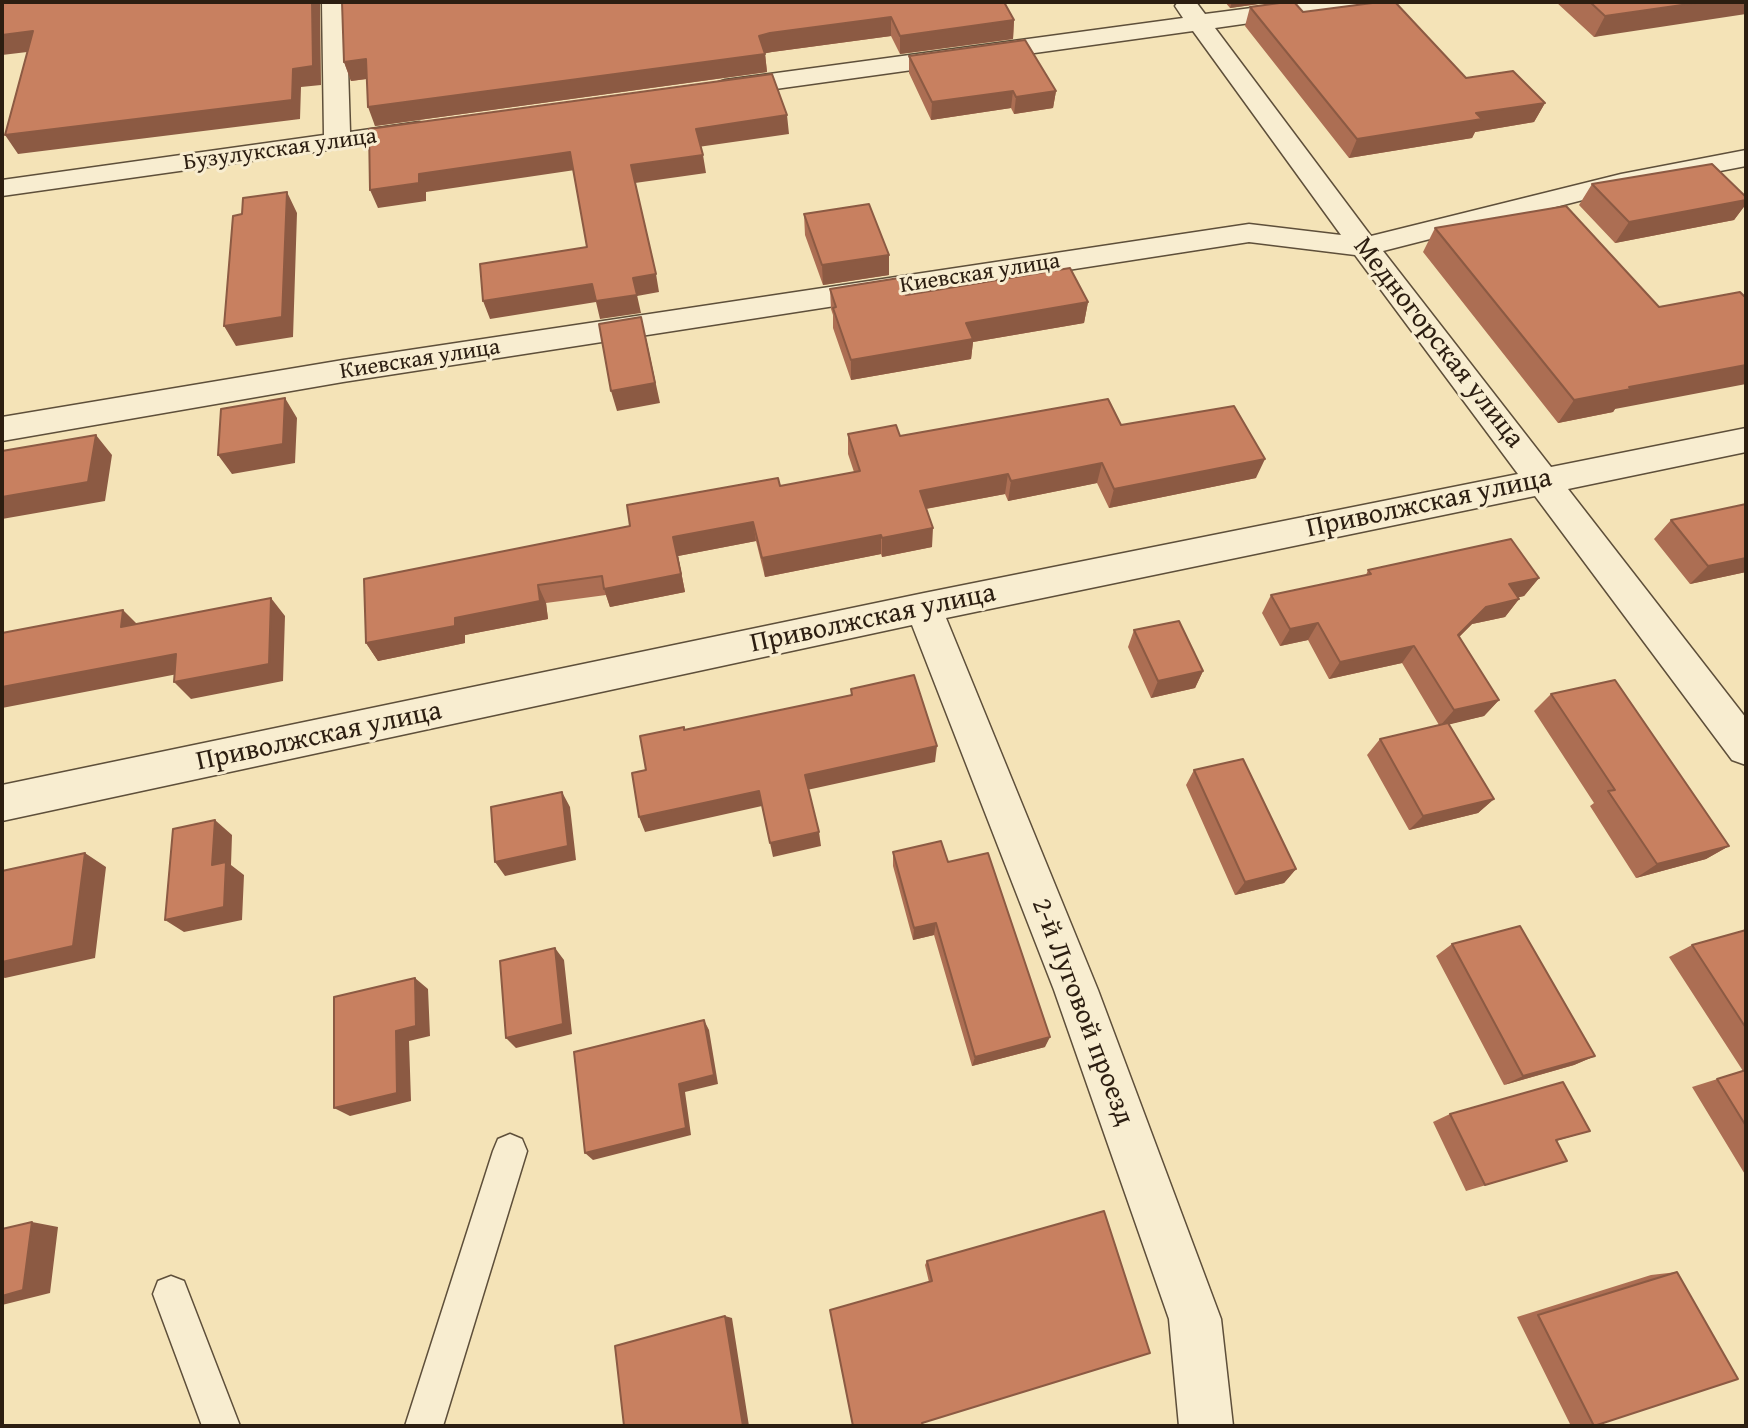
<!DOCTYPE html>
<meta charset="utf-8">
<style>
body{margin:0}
#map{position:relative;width:1748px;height:1428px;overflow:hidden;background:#f4e3b7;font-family:"Gentium Book Plus",serif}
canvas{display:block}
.frame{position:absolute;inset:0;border:4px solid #2c1e11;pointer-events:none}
</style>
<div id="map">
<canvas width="1748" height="1428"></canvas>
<div class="frame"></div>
</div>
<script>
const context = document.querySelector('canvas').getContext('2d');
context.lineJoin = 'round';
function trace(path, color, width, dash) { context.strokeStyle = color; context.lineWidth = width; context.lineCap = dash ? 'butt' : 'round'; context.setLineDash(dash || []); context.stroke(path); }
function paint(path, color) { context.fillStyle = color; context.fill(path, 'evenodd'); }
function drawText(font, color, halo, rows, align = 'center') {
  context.font = font + ' "Gentium Book Plus",serif'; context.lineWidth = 6; context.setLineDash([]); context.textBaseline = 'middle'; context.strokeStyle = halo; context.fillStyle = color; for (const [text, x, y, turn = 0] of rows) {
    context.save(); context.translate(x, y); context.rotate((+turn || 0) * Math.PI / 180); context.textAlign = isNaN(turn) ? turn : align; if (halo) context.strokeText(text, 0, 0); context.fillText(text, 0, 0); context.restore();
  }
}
const lane = new Path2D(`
 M510,1134L522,1139L527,1151L443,1426H405L493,1151L498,1139Z
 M171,1276L184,1281L240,1426H202L153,1294L158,1281Z`);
const street = new Path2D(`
 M322,2H346L350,132L419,122L428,124L432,130L428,136L2,196V180L324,135Z
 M1178,2H1196L1205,14L1298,2H1360L1356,7L1348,9L1215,28L1371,236L1621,174L1746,150V166L1622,190L1383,251L1551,467L1746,428V452L1568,489L1746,718V765L1732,760L1535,496L946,618L1098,990L1221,1319L1233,1426H1179L1169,1319L1054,990L912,625L2,821V785L924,593L1518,474L1355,255L1249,242L343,382L2,441V417L343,360L1249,224L1341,235L1193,31L725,96L716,93L712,88L716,83L725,80L1183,18L1175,6Z`);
trace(lane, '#5e4f3a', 3);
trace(street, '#5e4f3a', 3);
paint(lane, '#f8edd0');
paint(street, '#f8edd0');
paint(new Path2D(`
 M342,2L1014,20L1013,39L900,54L891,36L772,52L765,53L767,72L375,126L367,79L351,81L344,62Z
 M1225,2H1273L1230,8Z
 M1556,2H1746L1594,37Z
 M1250,7L1303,12L1466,78L1545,103L1534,122L1475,132L1472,138L1349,158L1245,26Z
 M909,56L1056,91L1053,108L1014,114L1011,108L931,120L909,73Z
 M1592,184L1746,197V204L1734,220L1615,243L1579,205Z
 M804,214L889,255V275L823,285L805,235Z
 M1435,228L1615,409L1613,412L1558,423L1423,252Z
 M830,289L906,295L1088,302L1084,323L973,342L971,359L851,380L833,328V315L831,309Z
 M1121,425L1256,478L1109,508L1097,483L1008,501L1005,494L926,509L932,547L882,557L881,554L765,577L756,541L678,556L685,592L610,607L606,595L546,603L548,619L465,635V643L378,661L366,643L630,526L780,486L854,472L848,454V434L900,436Z
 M1746,504V572L1690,584L1654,539L1671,520Z
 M1368,570L1539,578L1524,596L1518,597L1519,599L1505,617L1472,624L1459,637L1499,700L1484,716L1449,724L1494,799L1478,813L1409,830L1367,755L1380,739L1439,725L1402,663L1329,679L1308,640L1280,646L1262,613L1271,595L1366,575Z
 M1134,630L1203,671L1195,688L1151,698L1128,647Z
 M1551,694L1729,846L1706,859L1636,878L1590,806L1594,803L1534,711Z
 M1194,770L1296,869L1284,883L1235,895L1186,785Z
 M893,852L948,862L1045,1047L972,1066L934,935L913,940L893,866Z
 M1746,930V1176L1692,1087L1743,1071L1669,957L1692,945Z
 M1452,944L1595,1056L1574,1065L1504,1085L1436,956Z
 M1450,1114L1590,1131L1556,1141L1567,1161L1466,1191L1433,1122Z
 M1104,1211L853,1426L929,1282L925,1265L927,1261Z
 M1677,1272L1594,1426L1570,1424L1517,1317L1651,1275Z`), '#ac6e53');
paint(new Path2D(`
 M312,2H320L321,85L301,87L300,119L18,154L5,135L293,69Z
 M1232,2H1273L1230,8Z
 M1703,2H1746V14L1594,37L1605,16Z
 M891,17V36L772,52L762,54H765L767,72L375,126L368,107L770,33Z
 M1014,20L1013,39L900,54V36Z
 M33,31L44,50L2,55V35Z
 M366,59L373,78L351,81L344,62Z
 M1013,91L1011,108L931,120L932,102Z
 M1056,91L1053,108L1014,114L1016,97Z
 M1545,103L1534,122L1475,132L1472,138L1349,158L1357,139L1476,113Z
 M787,115L789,134L698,147L696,129Z
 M570,152L575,170L426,192V201L378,208L370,190L419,174Z
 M703,155L706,173L635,183L631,165Z
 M287,192L297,213L293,337L236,346L224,326Z
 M1746,200V204L1734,220L1615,243L1629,222Z
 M889,255V275L823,285L822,265Z
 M656,274L659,292L637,296L633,278Z
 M592,284L637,295L641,313L600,319L596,302L490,319L483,301Z
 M1088,302L1084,323L973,342L971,359L851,380V360L966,323Z
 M646,338L660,403L617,411L611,391Z
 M1746,365V384L1615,409L1613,412L1558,423L1574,400L1629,387Z
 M285,398L297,418L295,463L232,474L218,455Z
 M96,435L112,455L105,501L2,519V497Z
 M1265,459L1256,478L1109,508L1114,489Z
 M1102,463L1097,483L1008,501L1011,481Z
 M1008,474L1005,494L919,510L920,491Z
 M753,522L756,541L678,556L685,592L610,607L604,589L673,537Z
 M933,528L932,547L882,557V538Z
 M881,535V554L765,577L762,558Z
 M1746,558V572L1690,584L1708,566Z
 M1539,578L1524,596L1495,603L1509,584Z
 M538,585L546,603L548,619L465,635V643L378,661L366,643L455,618Z
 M271,598L285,616L283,681L191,699L174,682Z
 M1519,599L1505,617L1472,624L1444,652L1458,635L1486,607Z
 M123,610L141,628L121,627Z
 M1318,623L1308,640L1280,646L1290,629Z
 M1414,646L1402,663L1329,679L1340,662Z
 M176,654L193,671L2,708V687Z
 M1203,671L1195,688L1151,698L1158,681Z
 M1499,700L1484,716L1439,727L1454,710Z
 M937,746L935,762L807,790L805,775Z
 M759,791L762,806L645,832L639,817Z
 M562,792L570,807L576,860L505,876L495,862Z
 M1494,799L1478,813L1409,830L1423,816Z
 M215,820L232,835L231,865L244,875L242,920L184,932L165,920L212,865Z
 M819,832L821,846L773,857L770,843Z
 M1729,846L1706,859L1636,878L1657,864Z
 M85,853L106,867L95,958L5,978L2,977V962Z
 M1296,869L1284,883L1235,895L1245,882Z
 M936,923L934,935L913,940L914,928Z
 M555,948L564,960L572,1034L516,1048L506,1038Z
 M415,978L428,989L430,1036L409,1041L411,1101L350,1116L334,1108L396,1031Z
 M704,1020L709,1030L718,1084L685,1092L691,1135L593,1160L585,1153L679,1084Z
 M1050,1037L1045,1047L972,1066L975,1057Z
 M1595,1056L1574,1065L1504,1085L1523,1076Z
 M32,1222L58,1227L50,1293L2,1305V1296Z
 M725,1316L732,1318L749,1426H743Z`), '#8c5a43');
const building = new Path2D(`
 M2,2H312L313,66L293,69L292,100L5,135L33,31L2,35Z
 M342,2H1004L1014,20L900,36L891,17L770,33L759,36L765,54L368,107L366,59L344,62Z
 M1287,2H1294L1303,12L1380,2H1395L1466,78L1513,71L1545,103L1476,113L1482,119L1357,139L1250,7Z
 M1590,2H1703L1605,16Z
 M1025,40L1056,91L1016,97L1013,91L932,102L909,56Z
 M772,74L787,115L696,129L703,155L631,165L656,274L633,278L637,295L596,301L592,284L483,301L480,264L587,247L570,152L419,174V183L370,190L369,129Z
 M1712,164L1746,197V200L1629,222L1592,184Z
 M287,192L282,317L224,326L233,216L242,214L243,198Z
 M869,204L889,255L822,265L804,214Z
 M1566,206L1659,307L1740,292L1746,298V365L1629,387L1631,389L1574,400L1435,228Z
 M1070,268L1088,302L966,323L973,339L851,360L833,308L836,307L830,289L899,278L906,295Z
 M641,317L655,383L611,391L599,324Z
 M285,398L283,444L218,455L221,409Z
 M1108,399L1121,425L1234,406L1265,459L1114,489L1102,463L1011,481L1008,474L920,491L933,528L882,538L881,535L762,558L753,522L673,537L681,574L604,589L602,576L538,585L540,601L455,618V626L366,643L364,579L630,526L627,505L778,478L780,486L860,471L848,434L896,425L900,436Z
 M96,435L88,482L2,497V451Z
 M1746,504V558L1708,566L1671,520Z
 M1511,539L1539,578L1509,584L1519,599L1486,607L1458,635L1499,700L1454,710L1414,646L1340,662L1318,623L1290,629L1271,595L1371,574L1368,570Z
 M271,598L269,664L174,682L176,654L2,687V633L123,610L121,627Z
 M1179,621L1203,671L1158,681L1134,630Z
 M914,675L937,746L805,775L819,832L770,843L759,791L639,817L632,773L646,770L640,736L684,727V730L852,695L851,689Z
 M1615,680L1729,846L1657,864L1608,791L1615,790L1551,694Z
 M1448,723L1494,799L1423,816L1380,739Z
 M1243,759L1296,869L1245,882L1194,770Z
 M562,792L568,846L495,862L491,807Z
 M215,820L212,865L226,862L224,907L165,920L173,829Z
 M941,841L948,862L988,853L1050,1037L975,1057L936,923L914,928L893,852Z
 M85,853L73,946L2,962V871Z
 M1520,926L1595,1056L1523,1076L1452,944Z
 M1746,930V1028L1692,945Z
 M555,948L563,1024L506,1038L500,961Z
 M415,978L416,1026L396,1031L397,1093L334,1108V997Z
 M704,1020L714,1075L679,1084L686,1128L585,1153L574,1052Z
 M1746,1070V1126L1717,1079Z
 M1563,1082L1590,1131L1556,1140L1567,1161L1485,1185L1450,1114Z
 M1104,1211L1150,1353L922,1423L923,1426H853L830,1310L932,1281L927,1261Z
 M32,1222L23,1290L2,1296V1229Z
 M1677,1272L1738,1379L1594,1426L1538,1315Z
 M725,1316L743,1426H624L615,1346Z`);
paint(building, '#c88060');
trace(building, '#8c5a43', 2);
drawText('23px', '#2c1e11', '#f8edd0', [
 ["Бузулукская улица",280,150,-8],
 ["Киевская улица",980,274,-9],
 ["Киевская улица",420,360,-9]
]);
drawText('28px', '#2c1e11', '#f8edd0', [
 ["Медногорская улица",1438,343,52],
 ["Приволжская улица",1429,504,-12],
 ["Приволжская улица",873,619,-12],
 ["Приволжская улица",319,737,-12],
 ["2-й Луговой проезд",1082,1012,69]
]);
</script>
